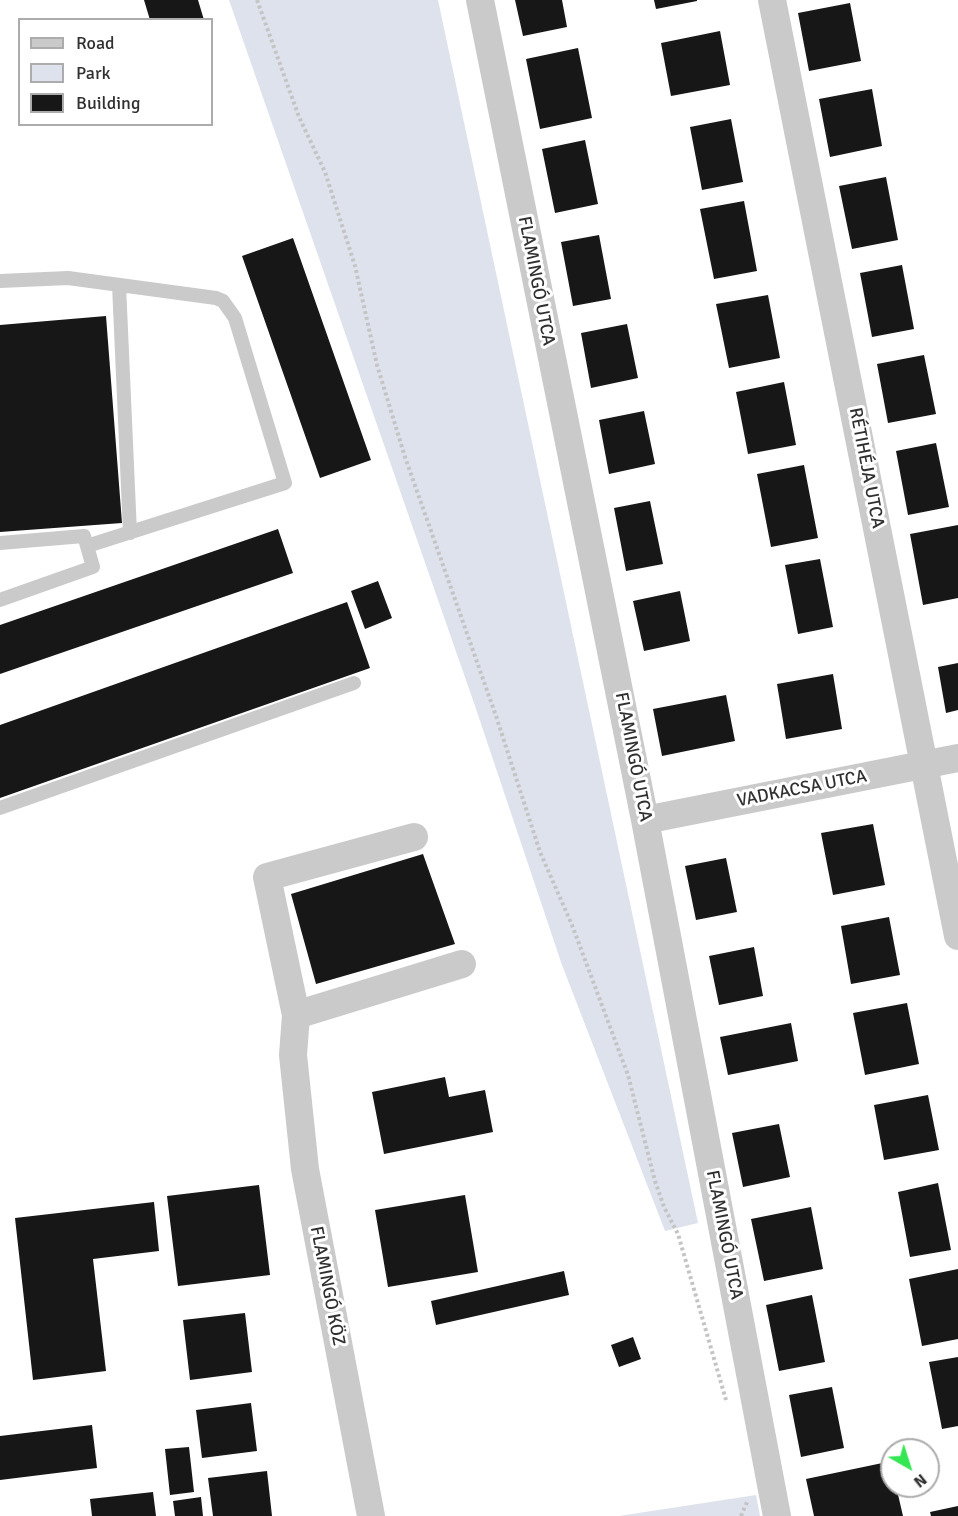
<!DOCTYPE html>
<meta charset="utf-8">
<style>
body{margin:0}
#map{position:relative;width:958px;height:1516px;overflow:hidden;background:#fff;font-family:Signika,sans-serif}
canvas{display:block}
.legend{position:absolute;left:18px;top:18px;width:195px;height:108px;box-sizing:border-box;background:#fff;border:2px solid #acacac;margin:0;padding:8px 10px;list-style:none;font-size:18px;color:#303030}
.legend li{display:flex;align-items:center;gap:12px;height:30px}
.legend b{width:30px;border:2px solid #acacac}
.north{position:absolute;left:880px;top:1438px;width:60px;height:60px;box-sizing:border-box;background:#fff;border:2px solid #acacac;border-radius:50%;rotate:141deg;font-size:16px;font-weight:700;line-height:24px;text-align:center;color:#303030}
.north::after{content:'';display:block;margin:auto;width:21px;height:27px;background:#33e652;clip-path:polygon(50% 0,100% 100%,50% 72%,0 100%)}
</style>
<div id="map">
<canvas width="958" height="1516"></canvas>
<ul class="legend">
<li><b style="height:8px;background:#cacaca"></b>Road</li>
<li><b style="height:16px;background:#dee2ed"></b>Park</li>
<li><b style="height:16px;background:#171717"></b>Building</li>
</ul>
<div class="north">N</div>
</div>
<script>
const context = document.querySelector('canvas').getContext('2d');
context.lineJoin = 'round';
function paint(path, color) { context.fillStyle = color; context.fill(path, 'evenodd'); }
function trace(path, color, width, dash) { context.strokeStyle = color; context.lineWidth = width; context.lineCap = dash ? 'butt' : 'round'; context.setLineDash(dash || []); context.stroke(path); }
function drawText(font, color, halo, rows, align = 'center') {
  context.font = font + ' Signika,sans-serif'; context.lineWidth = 6; context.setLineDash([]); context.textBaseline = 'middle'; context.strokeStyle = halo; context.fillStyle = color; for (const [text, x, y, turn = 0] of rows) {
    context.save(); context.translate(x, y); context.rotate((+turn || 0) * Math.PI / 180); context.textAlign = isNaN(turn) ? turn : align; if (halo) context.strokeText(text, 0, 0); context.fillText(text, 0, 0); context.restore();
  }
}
paint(new Path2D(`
 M229,0H438L698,1223L665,1231L562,965L475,706Z
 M756,1495L760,1516H619Z`), '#dee2ed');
paint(new Path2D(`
 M144,0H198L204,20H150Z
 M515,0H562L567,27L523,36Z
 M654,0H697V1L656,9Z
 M850,3L861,61L809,71L798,13Z
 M720,31L730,85L671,96L661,43Z
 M578,48L592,118L540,129L526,59Z
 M872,89L882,146L830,157L819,99Z
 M731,119L743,182L702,190L690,127Z
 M585,140L598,204L555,213L542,149Z
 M886,177L898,240L852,249L839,186Z
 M744,201L757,271L714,279L700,209Z
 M599,235L611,299L573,306L561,242Z
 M293,238L371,460L320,478L242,256Z
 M902,265L914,329L872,337L860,273Z
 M768,295L780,358L729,368L716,304Z
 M106,316L122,523L0,532V325Z
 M627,324L638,378L591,388L581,333Z
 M924,355L936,414L888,423L877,364Z
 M784,382L796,445L748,454L736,392Z
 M644,411L655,464L609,474L599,420Z
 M936,443L949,507L908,515L896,451Z
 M804,465L818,538L771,547L757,474Z
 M650,501L663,564L626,571L614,508Z
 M958,525V598L923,605L910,534Z
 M278,529L293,573L0,674V625Z
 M820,559L833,627L798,634L785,565Z
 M378,581L392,618L365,629L351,591Z
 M680,591L690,641L644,651L633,601Z
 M347,602L370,668L0,798V725Z
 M958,663V710L946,713L938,667Z
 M833,674L842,729L786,739L777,684Z
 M726,695L735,741L662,756L653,709Z
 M873,824L885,885L833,895L821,833Z
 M423,854L455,944L316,984L291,894Z
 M726,858L737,912L696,920L685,866Z
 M889,917L900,975L851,984L841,926Z
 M754,947L763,996L719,1005L709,956Z
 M907,1003L919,1064L865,1075L853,1013Z
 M791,1023L798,1061L728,1075L720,1037Z
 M445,1077L449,1097L485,1090L493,1132L384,1154L372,1092Z
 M928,1095L939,1150L884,1160L874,1105Z
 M779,1124L790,1177L743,1187L732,1133Z
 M938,1183L951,1250L910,1257L898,1192Z
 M259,1185L270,1275L178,1286L167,1196Z
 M465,1195L478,1272L388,1287L375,1210Z
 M154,1202L159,1251L93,1259L106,1371L33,1380L15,1218Z
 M811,1207L823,1269L764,1281L751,1219Z
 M958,1269V1339L922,1346L909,1279Z
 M564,1271L569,1295L436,1325L431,1301Z
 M812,1295L825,1362L779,1371L766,1305Z
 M245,1313L252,1372L190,1380L183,1320Z
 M633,1337L641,1359L619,1367L611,1345Z
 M958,1357V1426L942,1429L929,1362Z
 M832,1387L844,1448L801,1457L789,1395Z
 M251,1403L257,1451L202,1458L196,1410Z
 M92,1425L97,1468L0,1480V1436Z
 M189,1447L194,1492L170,1495L165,1449Z
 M892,1461V1486H896L903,1516H814L806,1479Z
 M267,1471L272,1516H213L208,1478Z
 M153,1492L156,1516H92L90,1499Z
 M201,1497L203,1516H175L173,1501Z
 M958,1506V1516H931L930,1512Z`), '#171717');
trace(new Path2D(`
 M257,0L299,117L325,172L355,266L377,365L405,457L496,716L540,852L572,925L628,1075L655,1181L664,1207L678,1234L726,1400
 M741,1516L747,1502`), '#c4c4c4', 4, [3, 3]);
trace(new Path2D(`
 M0,281L68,278L216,298L223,301L235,318L285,483L87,546L93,567L0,600
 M119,285L130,533
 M0,543L84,536L87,546
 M0,808L354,683`), '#cacaca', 14);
trace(new Path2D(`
 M480,0L645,820L777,1516
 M772,0L958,936
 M645,820L958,758
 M296,1015L462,964
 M371,1516L305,1169L293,1055L296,1015L267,877L414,837`), '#cacaca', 28);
drawText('18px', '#303030', '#fff', [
 ["FLAMINGÓ UTCA",536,281,79],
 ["RÉTIHÉJA UTCA",866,468,79],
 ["FLAMINGÓ UTCA",633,757,79],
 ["VADKACSA UTCA",802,789,-11],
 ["FLAMINGÓ UTCA",724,1235,79],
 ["FLAMINGÓ KÖZ",327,1286,79]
]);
</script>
